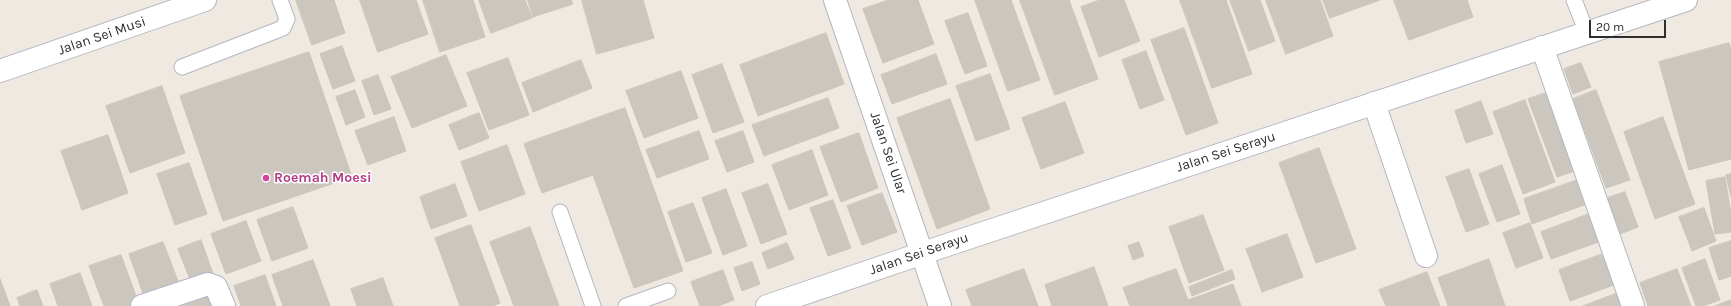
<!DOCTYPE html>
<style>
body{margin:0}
#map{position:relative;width:1731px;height:306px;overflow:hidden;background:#efe9e1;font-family:Karla,sans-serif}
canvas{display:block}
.scale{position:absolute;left:1589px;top:20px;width:77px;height:18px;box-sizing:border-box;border:2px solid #2e2e2e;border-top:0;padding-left:5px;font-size:12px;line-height:14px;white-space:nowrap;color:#2e2e2e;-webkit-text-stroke:3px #fff;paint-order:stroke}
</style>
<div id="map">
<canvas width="1731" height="306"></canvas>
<div class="scale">20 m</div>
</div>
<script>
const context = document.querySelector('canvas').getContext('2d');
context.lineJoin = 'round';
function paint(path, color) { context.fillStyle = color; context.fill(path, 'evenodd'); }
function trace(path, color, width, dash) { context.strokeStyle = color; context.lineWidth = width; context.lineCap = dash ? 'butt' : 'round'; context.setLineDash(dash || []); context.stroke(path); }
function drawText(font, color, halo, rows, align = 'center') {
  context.font = font + ' Karla,sans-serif'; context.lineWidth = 3; context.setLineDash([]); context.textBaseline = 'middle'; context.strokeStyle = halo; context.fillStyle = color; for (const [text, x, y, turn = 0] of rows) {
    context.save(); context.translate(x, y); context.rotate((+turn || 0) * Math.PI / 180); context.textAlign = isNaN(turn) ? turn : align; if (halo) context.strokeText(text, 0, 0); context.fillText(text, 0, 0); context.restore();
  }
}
const building = new Path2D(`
 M296,0H334L345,33L312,45Z
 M360,0H416L428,34L378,52Z
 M423,0H473L485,37L440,52Z
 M479,0H525L532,18L491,33Z
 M528,0H571L573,4L533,17Z
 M582,0H643L654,38L597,54Z
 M889,0H918L934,44L883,63L863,9Z
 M975,0H1011L1040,80L1008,91Z
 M1020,0H1069L1098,79L1055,95Z
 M1100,0H1124L1140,41L1099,57L1081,7Z
 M1180,0H1226L1252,74L1212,88Z
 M1230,0H1260L1275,41L1249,51Z
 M1266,0H1320L1333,36L1286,54Z
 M1323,0H1380L1330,18Z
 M1394,0H1467L1473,17L1409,40Z
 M968,13L987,66L965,74L945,21Z
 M1184,28L1218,123L1186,135L1151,40Z
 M826,33L844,84L758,116L740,65Z
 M1729,43L1731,50V159L1689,170L1659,62Z
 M342,46L355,81L333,89L320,54Z
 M1146,51L1164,100L1140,109L1122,60Z
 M309,52L352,177L223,221L180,96Z
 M936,54L947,84L892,104L881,75Z
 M446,55L467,106L412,128L391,77Z
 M508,58L529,115L489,130L467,73Z
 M581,60L592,88L533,112L522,83Z
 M1581,63L1591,87L1573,94L1564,69Z
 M722,64L744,122L713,133L692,75Z
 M681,71L698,118L644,138L626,91Z
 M990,74L1010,129L976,141L956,86Z
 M378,75L391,109L374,115L362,81Z
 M162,86L185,153L130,173L106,106Z
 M355,90L365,117L346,125L336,97Z
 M1596,90L1630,180L1606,188L1573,99Z
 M1552,91L1581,169L1557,177L1528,99Z
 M828,98L839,128L764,156L752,125Z
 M950,99L990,209L937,229L897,118Z
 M1525,100L1555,182L1523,194L1493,112Z
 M1481,101L1493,134L1466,143L1455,111Z
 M1065,102L1084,153L1041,169L1022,118Z
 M625,108L683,271L634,288L593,175L542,193L524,144Z
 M479,113L489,138L459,150L449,125Z
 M394,117L406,151L368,165L355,131Z
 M1663,117L1695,204L1655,219L1624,132Z
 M699,131L709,159L657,178L646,150Z
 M743,131L754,162L727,172L715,141Z
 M859,133L878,188L841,202L820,147Z
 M108,135L128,193L82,210L61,151Z
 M507,145L525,194L479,211L461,162Z
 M1319,148L1356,249L1316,263L1279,163Z
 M812,150L828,195L789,210L772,165Z
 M189,163L207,214L175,225L157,174Z
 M1502,165L1520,214L1497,222L1479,174Z
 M1469,169L1489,224L1466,232L1446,177Z
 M1731,174V197L1726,175Z
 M1725,177L1731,214V232L1715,234L1706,181Z
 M1583,178L1592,202L1532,224L1524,199Z
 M455,184L467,216L431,229L420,197Z
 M768,184L787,234L761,244L742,193Z
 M726,189L747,246L723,255L702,198Z
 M1625,192L1638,227L1620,234L1607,198Z
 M882,193L897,232L862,245L847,206Z
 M833,200L851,248L828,256L810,208Z
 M693,203L712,253L686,262L668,212Z
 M293,207L308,248L272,261L257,220Z
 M1704,208L1716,241L1692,251L1679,217Z
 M1597,211L1607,239L1551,259L1541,232Z
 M1203,215L1224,270L1189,283L1169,227Z
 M246,221L261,261L226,274L211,234Z
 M1530,223L1543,258L1516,268L1503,233Z
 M471,225L500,303L493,306H460L435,238Z
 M530,227L559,306H514L490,242Z
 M1287,234L1303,277L1262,292L1246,249Z
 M201,240L215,279L193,287L178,249Z
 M1731,241V276L1719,280L1709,248Z
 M163,242L180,286L145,299L129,254Z
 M1139,242L1144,256L1133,260L1128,246Z
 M787,243L794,259L768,269L762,253Z
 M1611,251L1622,282L1570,301L1559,270Z
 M121,255L139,304L134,306H104L89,266Z
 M1489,259L1505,306H1448L1438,278Z
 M1705,259L1720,300L1703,306H1696L1682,268Z
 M313,260L330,306H283L272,275Z
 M752,262L760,284L742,291L734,268Z
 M1094,267L1108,306H1052L1045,285Z
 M1024,269L1038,306H972L966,290Z
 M1176,269L1188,300L1233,284L1241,306H1130L1123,288Z
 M1677,269L1691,306H1648L1640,283Z
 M723,270L734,300L718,306H700L691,282Z
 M1232,270L1235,279L1192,296L1189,287Z
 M1427,272L1440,306H1386L1379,290Z
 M80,273L92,306H58L50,284Z
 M265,275L276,306H241L234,286Z
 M383,278L393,306H357L351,289Z
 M0,279L10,306H0Z
 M37,290L43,306H20L17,298Z
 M1623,291L1628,306H1583Z
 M217,293L221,306H182Z
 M1731,300V306H1715Z`);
paint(building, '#cbc7bf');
trace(building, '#cbc5ba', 1);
const service = new Path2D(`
 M1574,0L1587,33
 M182,67L283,28L287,19L280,0
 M560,212L593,306
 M626,306L668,291`);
const minor = new Path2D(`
 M835,0L940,306
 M1542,47L1633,306
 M0,71L205,0
 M1374,103L1426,256
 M142,306L208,284L216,287L224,306`);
const tertiary = new Path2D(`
 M767,306L923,253L1686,0`);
trace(service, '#b4b7c1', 17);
trace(minor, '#b4b7c1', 24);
trace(tertiary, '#b4b7c1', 24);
trace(service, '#fff', 15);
trace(minor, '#fff', 22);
trace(tertiary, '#fff', 22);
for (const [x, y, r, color] of [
 [266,178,4,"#d1479c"]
]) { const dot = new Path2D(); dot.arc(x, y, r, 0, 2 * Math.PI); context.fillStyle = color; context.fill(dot); trace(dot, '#fff', 1.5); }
drawText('14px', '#2e2e2e', '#fff', [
 ["Jalan Sei Musi",102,36,-19],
 ["Jalan Sei Serayu",1226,152,-18],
 ["Jalan Sei Ular",888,153,71],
 ["Jalan Sei Serayu",919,254,-19]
]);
drawText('bold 14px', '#b23c85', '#fff', [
 ["Roemah Moesi",274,178]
], 'left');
</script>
